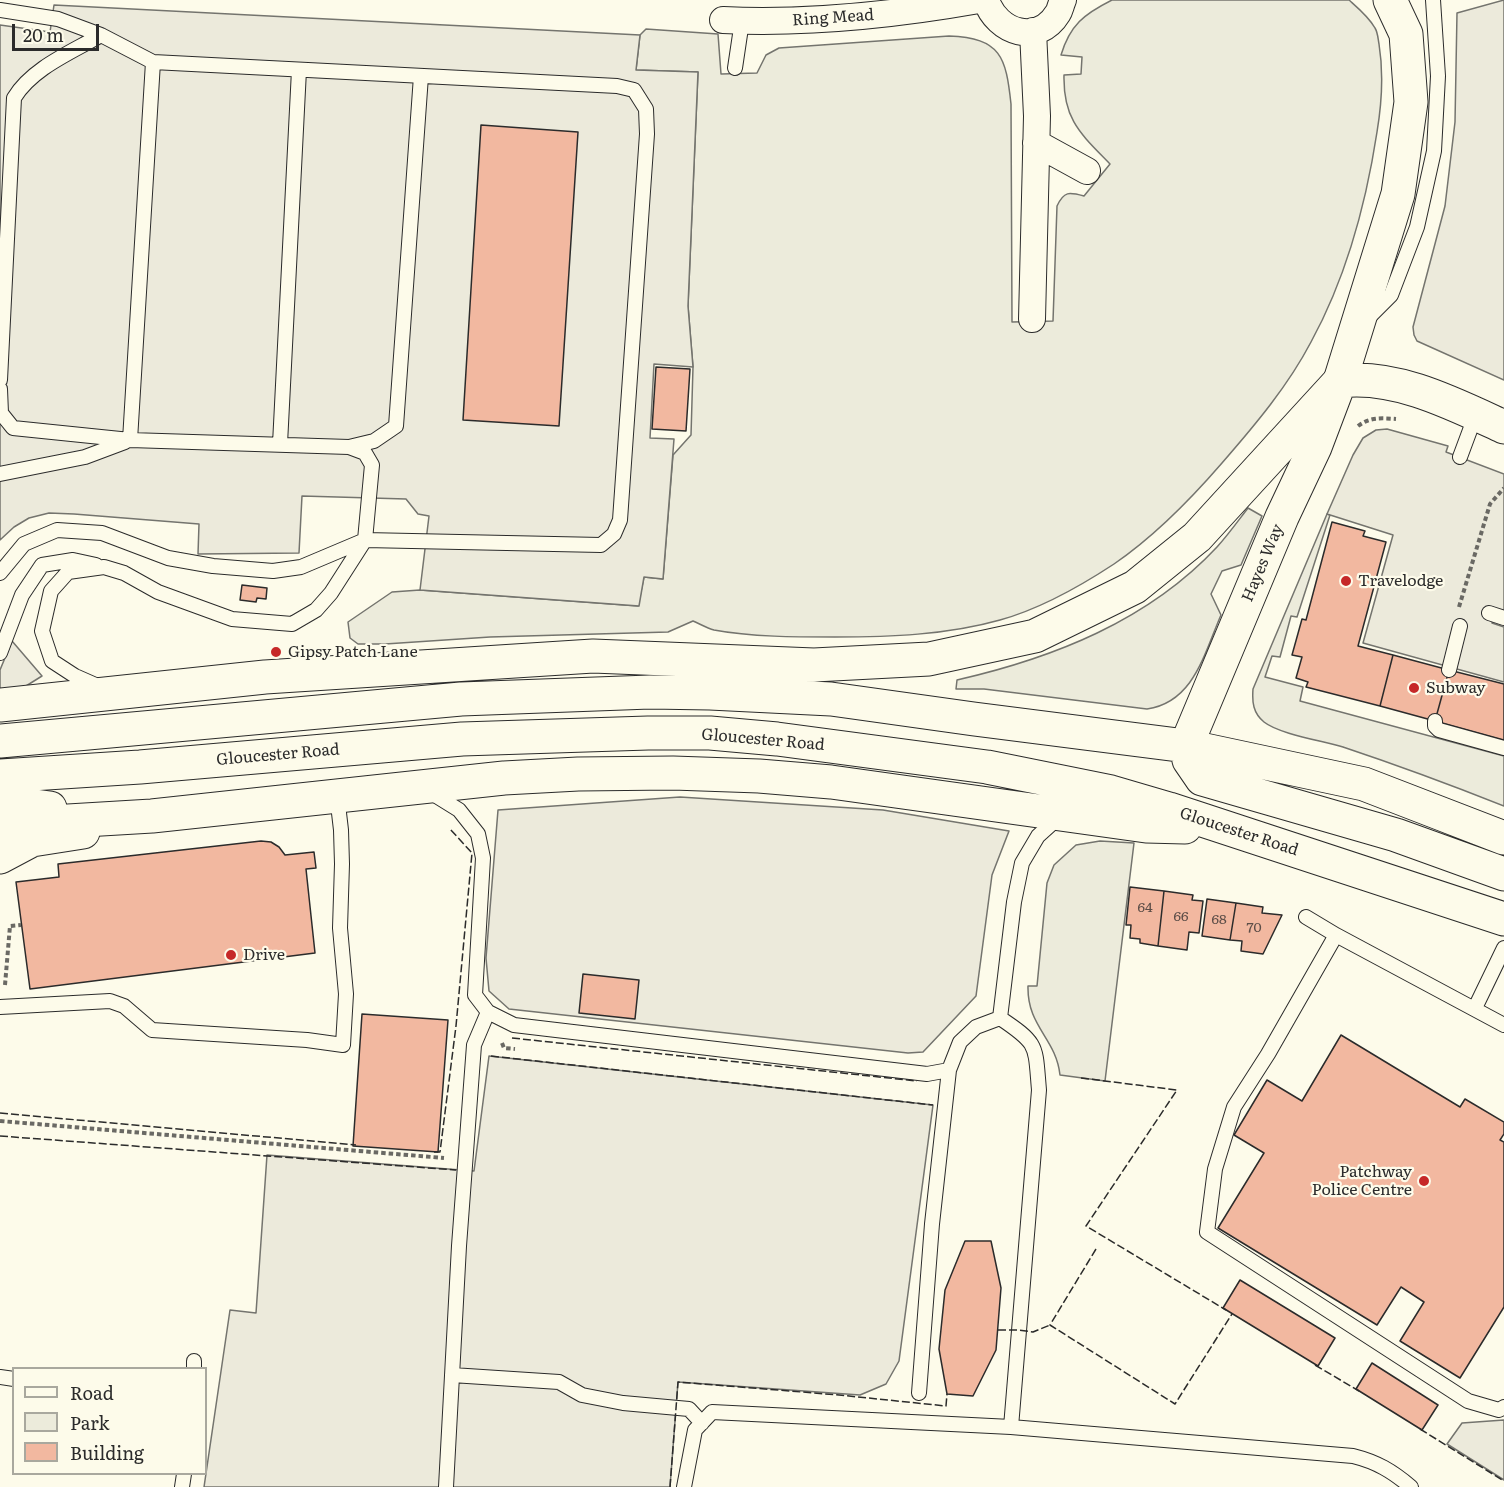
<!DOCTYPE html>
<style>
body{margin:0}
#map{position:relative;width:1504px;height:1487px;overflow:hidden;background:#fdfbea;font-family:Literata,serif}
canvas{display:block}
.legend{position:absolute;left:12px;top:1367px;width:195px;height:108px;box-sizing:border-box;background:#fdfbea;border:2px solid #a9a89e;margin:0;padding:8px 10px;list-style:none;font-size:18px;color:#2b2b2b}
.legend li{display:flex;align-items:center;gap:12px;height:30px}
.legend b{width:30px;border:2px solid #a9a89e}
.scale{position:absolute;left:12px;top:24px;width:87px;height:27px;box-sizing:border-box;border:3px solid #2b2b2b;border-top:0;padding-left:8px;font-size:18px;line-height:21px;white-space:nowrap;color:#2b2b2b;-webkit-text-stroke:4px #fdfbea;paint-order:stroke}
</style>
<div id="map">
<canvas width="1504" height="1487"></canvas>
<ul class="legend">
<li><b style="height:8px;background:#fdfbea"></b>Road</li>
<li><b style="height:16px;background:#ecebdb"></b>Park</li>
<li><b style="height:16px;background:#f2b8a0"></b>Building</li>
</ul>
<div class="scale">20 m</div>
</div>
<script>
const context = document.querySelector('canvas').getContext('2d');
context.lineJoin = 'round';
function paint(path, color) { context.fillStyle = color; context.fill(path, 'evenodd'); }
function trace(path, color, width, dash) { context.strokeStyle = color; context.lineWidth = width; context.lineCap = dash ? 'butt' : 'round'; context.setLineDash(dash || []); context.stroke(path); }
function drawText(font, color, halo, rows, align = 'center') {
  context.font = font + ' Literata,serif'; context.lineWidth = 4.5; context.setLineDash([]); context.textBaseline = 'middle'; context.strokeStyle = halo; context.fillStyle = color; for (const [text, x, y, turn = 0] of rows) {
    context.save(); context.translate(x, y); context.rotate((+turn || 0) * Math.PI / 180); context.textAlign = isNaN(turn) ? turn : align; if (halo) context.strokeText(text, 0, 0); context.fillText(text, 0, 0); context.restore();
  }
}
const green = new Path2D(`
 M1112,0H1349C1358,8 1369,17 1375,28C1378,33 1378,39 1379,44C1384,75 1382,102 1377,132C1366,204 1346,278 1311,342C1288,386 1255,425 1222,463C1190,500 1155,536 1114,564C1079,587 1040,609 1000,620C947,635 889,637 835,637C797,637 751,637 714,630C707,628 700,624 693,621L668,632L490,637L385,644H358L350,638L348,622L392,592L420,590L638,606L644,577L663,579L673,455L691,435L693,367L688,306L698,72L636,70L640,35L646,29L718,34L721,74L757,73L766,55L779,48L949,36C1001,38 1006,57 1011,104L1012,322L1053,321L1057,206C1064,191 1069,192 1084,196L1110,164C1081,134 1063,120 1064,75L1081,74L1082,57L1061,55C1070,25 1084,14 1112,0Z
 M1248,508L1262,516L1241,565L1222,571L1211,594L1221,615C1204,654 1194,702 1147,709L984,689H956L957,680C1053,658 1148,621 1217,547C1228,535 1238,521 1248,508Z
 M1327,514L1330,515L1297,617L1291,616L1280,657L1272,656L1265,677L1303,687L1300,701L1504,756V806C1451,785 1397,765 1343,747C1323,741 1279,734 1264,722C1253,713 1252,702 1253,689Z
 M1100,841L1134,843L1105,1081L1060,1075C1056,1038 1027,1027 1028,986H1037L1047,883L1054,865L1076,845Z`);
paint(green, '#ecebdb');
trace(green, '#74746e', 1.5);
const parking = new Path2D(`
 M1504,0V380L1417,341L1414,335L1413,327L1445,206L1455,122L1457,13Z
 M54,5L640,35L636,70L698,72L688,306L693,367L654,364L650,438L674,439L663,579L644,577L639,606L420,590L429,516L418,514L406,499L302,496L299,553L198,554L199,524L74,514L49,513L29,518L14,527L0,540V25L50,32Z
 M1387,429L1448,446L1446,452L1504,474V611L1495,609L1492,623L1504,627V682L1363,643L1393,535L1327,514L1353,455L1363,438L1376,430Z
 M12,641L42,676L26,686L0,691V670Z
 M680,797L883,810L1009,831L992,875L976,996L923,1052L908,1053L509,1009L489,991L486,958L498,810Z
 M489,1056L933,1105L899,1361L886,1384L860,1395L678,1382L670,1487H204L230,1310L256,1313L267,1155L474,1171Z
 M1504,1420V1480L1447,1444L1462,1423Z`);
paint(parking, '#eceadb');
trace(parking, '#74746e', 1.5);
const building = new Path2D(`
 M481,125L578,132L559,426L463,420Z
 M656,367L690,369L686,431L652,429Z
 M1332,522L1365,531L1363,536L1386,542L1358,646L1393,655L1380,706L1306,687L1308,682L1296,678L1302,657L1292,655L1302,619L1306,620Z
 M242,585L267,588L266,599L257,598L256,602L240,600Z
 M1393,655L1449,670L1435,721L1380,706Z
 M1449,670L1504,684V740L1435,721Z
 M261,841L271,842L279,847L285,855L314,852L316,868L306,869L315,953L30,989L16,882L59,877L58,864Z
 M1130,887L1164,891L1158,946L1140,943V939L1130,938L1131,925H1126Z
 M1164,891L1193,895L1192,900L1203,901L1199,933L1189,932L1187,950L1158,946Z
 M1207,899L1236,903L1230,940L1202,936Z
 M1236,903L1263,907L1262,913L1282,915L1263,954L1241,951L1242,941L1230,940Z
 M583,974L639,980L635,1019L579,1013Z
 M362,1014L448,1020L438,1152L353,1146Z
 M1341,1035L1460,1107L1465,1099L1504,1122V1134L1500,1140L1504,1142V1307L1460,1378L1400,1341L1424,1302L1401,1287L1377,1325L1218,1228L1264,1153L1234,1135L1267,1080L1302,1101Z
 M965,1241H991L1001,1288L996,1350L973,1396L947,1394L939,1349L945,1290Z
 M1240,1280L1335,1338L1318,1366L1223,1308Z
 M1372,1363L1438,1405L1422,1430L1356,1389Z`);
paint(building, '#f2b8a0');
trace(building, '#2b2b2b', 1.5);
const service = new Path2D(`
 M0,10L58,19L101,35L153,62L617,86L634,90L646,109L647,134L620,520L614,534L601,545L365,540L372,465L365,453L349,447L130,440L13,428L1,413L0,389
 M735,68L742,21
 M1368,318L1391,295L1417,227L1434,151L1438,76L1433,0
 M0,380L14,98C32,68 72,52 101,35
 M130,440L153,62
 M280,444L299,70
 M349,447L374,441L396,426L421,76
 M1460,457L1476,414
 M0,474L85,457L125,442
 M0,573L24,544L57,530L102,533L168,558L213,566L273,571L301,567L365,540L331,593L316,610L292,624L232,619L158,592L124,573L104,567L68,572L51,591L42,631L52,661L75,676L100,687
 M1489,613L1504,618
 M0,653L22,595L42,565L73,560L96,565
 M1449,670L1460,626
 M1435,721V726L1439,730L1504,748
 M430,792L459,810L478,834L483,858L475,995L488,1012L514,1025L927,1074L949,1070
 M1306,917L1336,935L1504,1025
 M1336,935L1268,1054L1234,1107L1215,1169L1207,1232L1468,1401L1499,1410L1504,1407
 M0,1007L110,1001L124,1006L152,1030L307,1040L343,1045L346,994L340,928L342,864L341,830L337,796
 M1475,1008L1504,948
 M1000,1018C1039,1044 1035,1045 1039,1090L1011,1427
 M1000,1018L1014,902L1022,863L1038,836L1059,817
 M194,1368V1361
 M452,1375L559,1382L582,1395L623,1403L689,1409L702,1423
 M0,1377L14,1379
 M919,1393L932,1224L949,1070L960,1042L976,1027L1000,1018
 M182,1487L184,1474
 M446,1487L459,1246L474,1045L488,1012
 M684,1487L695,1430L712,1412L1011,1427L1353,1456C1377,1462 1392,1471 1411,1487`);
const minor = new Path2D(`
 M986,0C997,33 1038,46 1058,13C1060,10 1061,4 1063,0
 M723,20C809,24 894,15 979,0
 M1036,143L1087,171
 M1032,319L1037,116L1033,31`);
const tertiary = new Path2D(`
 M1340,381C1396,374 1454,404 1504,427
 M1186,746L1282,517L1315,447L1340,381L1398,194L1411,102L1406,34L1390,0`);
const secondary = new Path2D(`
 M0,797L13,803L50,808
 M0,857L32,840L83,832`);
const primary = new Path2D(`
 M0,705L265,677L593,656L814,665L929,659L1035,636L1135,587L1197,537L1340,381
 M0,741L461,699L650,692L710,693L831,699L974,719L1186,746L1364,784L1504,838
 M1186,746L1189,760L1202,779L1396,835L1504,874
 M0,776L140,767L462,739L648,733H710L777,739L987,767L1111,792L1169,809L1504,919
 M0,825L152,816L504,778L578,774L673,773L759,776L831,782L1146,826L1185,827`);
trace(service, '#2b2b2b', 16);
trace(minor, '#2b2b2b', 28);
trace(tertiary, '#2b2b2b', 35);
trace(secondary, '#2b2b2b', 35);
trace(primary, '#2b2b2b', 35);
trace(new Path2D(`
 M1358,426C1370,417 1381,418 1396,419
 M1459,607L1490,504L1504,488
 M5,985L10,926L21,925
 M502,1043L504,1048L515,1049
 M0,1121L444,1158`), '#6a6964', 4, [4.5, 3]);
trace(service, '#fdfbea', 14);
trace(minor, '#fdfbea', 26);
trace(tertiary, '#fdfbea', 33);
trace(secondary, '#fdfbea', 33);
trace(primary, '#fdfbea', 33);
trace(new Path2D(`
 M512,1038L917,1081
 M491,1056L933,1105
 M1081,1078L1177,1090L1086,1226L1226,1310
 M0,1113L356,1145
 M0,1136L456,1170
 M434,1152H440L456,1026L472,853L450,829
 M1096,1249L1050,1325L1175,1404L1232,1314
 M998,1330H1019L1033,1332L1050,1325
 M1315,1365L1359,1391
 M1420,1429L1504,1481
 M670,1487L678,1382L839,1395L946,1406L947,1394`), '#2b2b2b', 1.5, [8, 3]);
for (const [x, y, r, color] of [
 [1346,581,6,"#c62828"],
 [276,652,6,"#c62828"],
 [1414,688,6,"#c62828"],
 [231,955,6,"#c62828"],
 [1424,1181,6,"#c62828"]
]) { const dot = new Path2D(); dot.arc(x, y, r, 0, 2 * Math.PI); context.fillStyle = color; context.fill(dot); trace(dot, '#fdfbea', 2); }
drawText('14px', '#5d4e48', null, [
 ["64",1145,908],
 ["66",1181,917],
 ["68",1219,920],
 ["70",1254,928]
]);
drawText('16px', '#2b2b2b', '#fdfbea', [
 ["Ring Mead",833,18,-4],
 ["Hayes Way",1263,563,-67],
 ["Gloucester Road",763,740,5],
 ["Gloucester Road",278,755,-5],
 ["Gloucester Road",1239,832,18]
]);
drawText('16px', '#2b2b2b', '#fdfbea', [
 ["Travelodge",1358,581],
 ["Gipsy Patch Lane",288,652],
 ["Subway",1426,688],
 ["Drive",243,955],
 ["Patchway",1412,1172,"right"],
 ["Police Centre",1412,1190,"right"]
], 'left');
</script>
